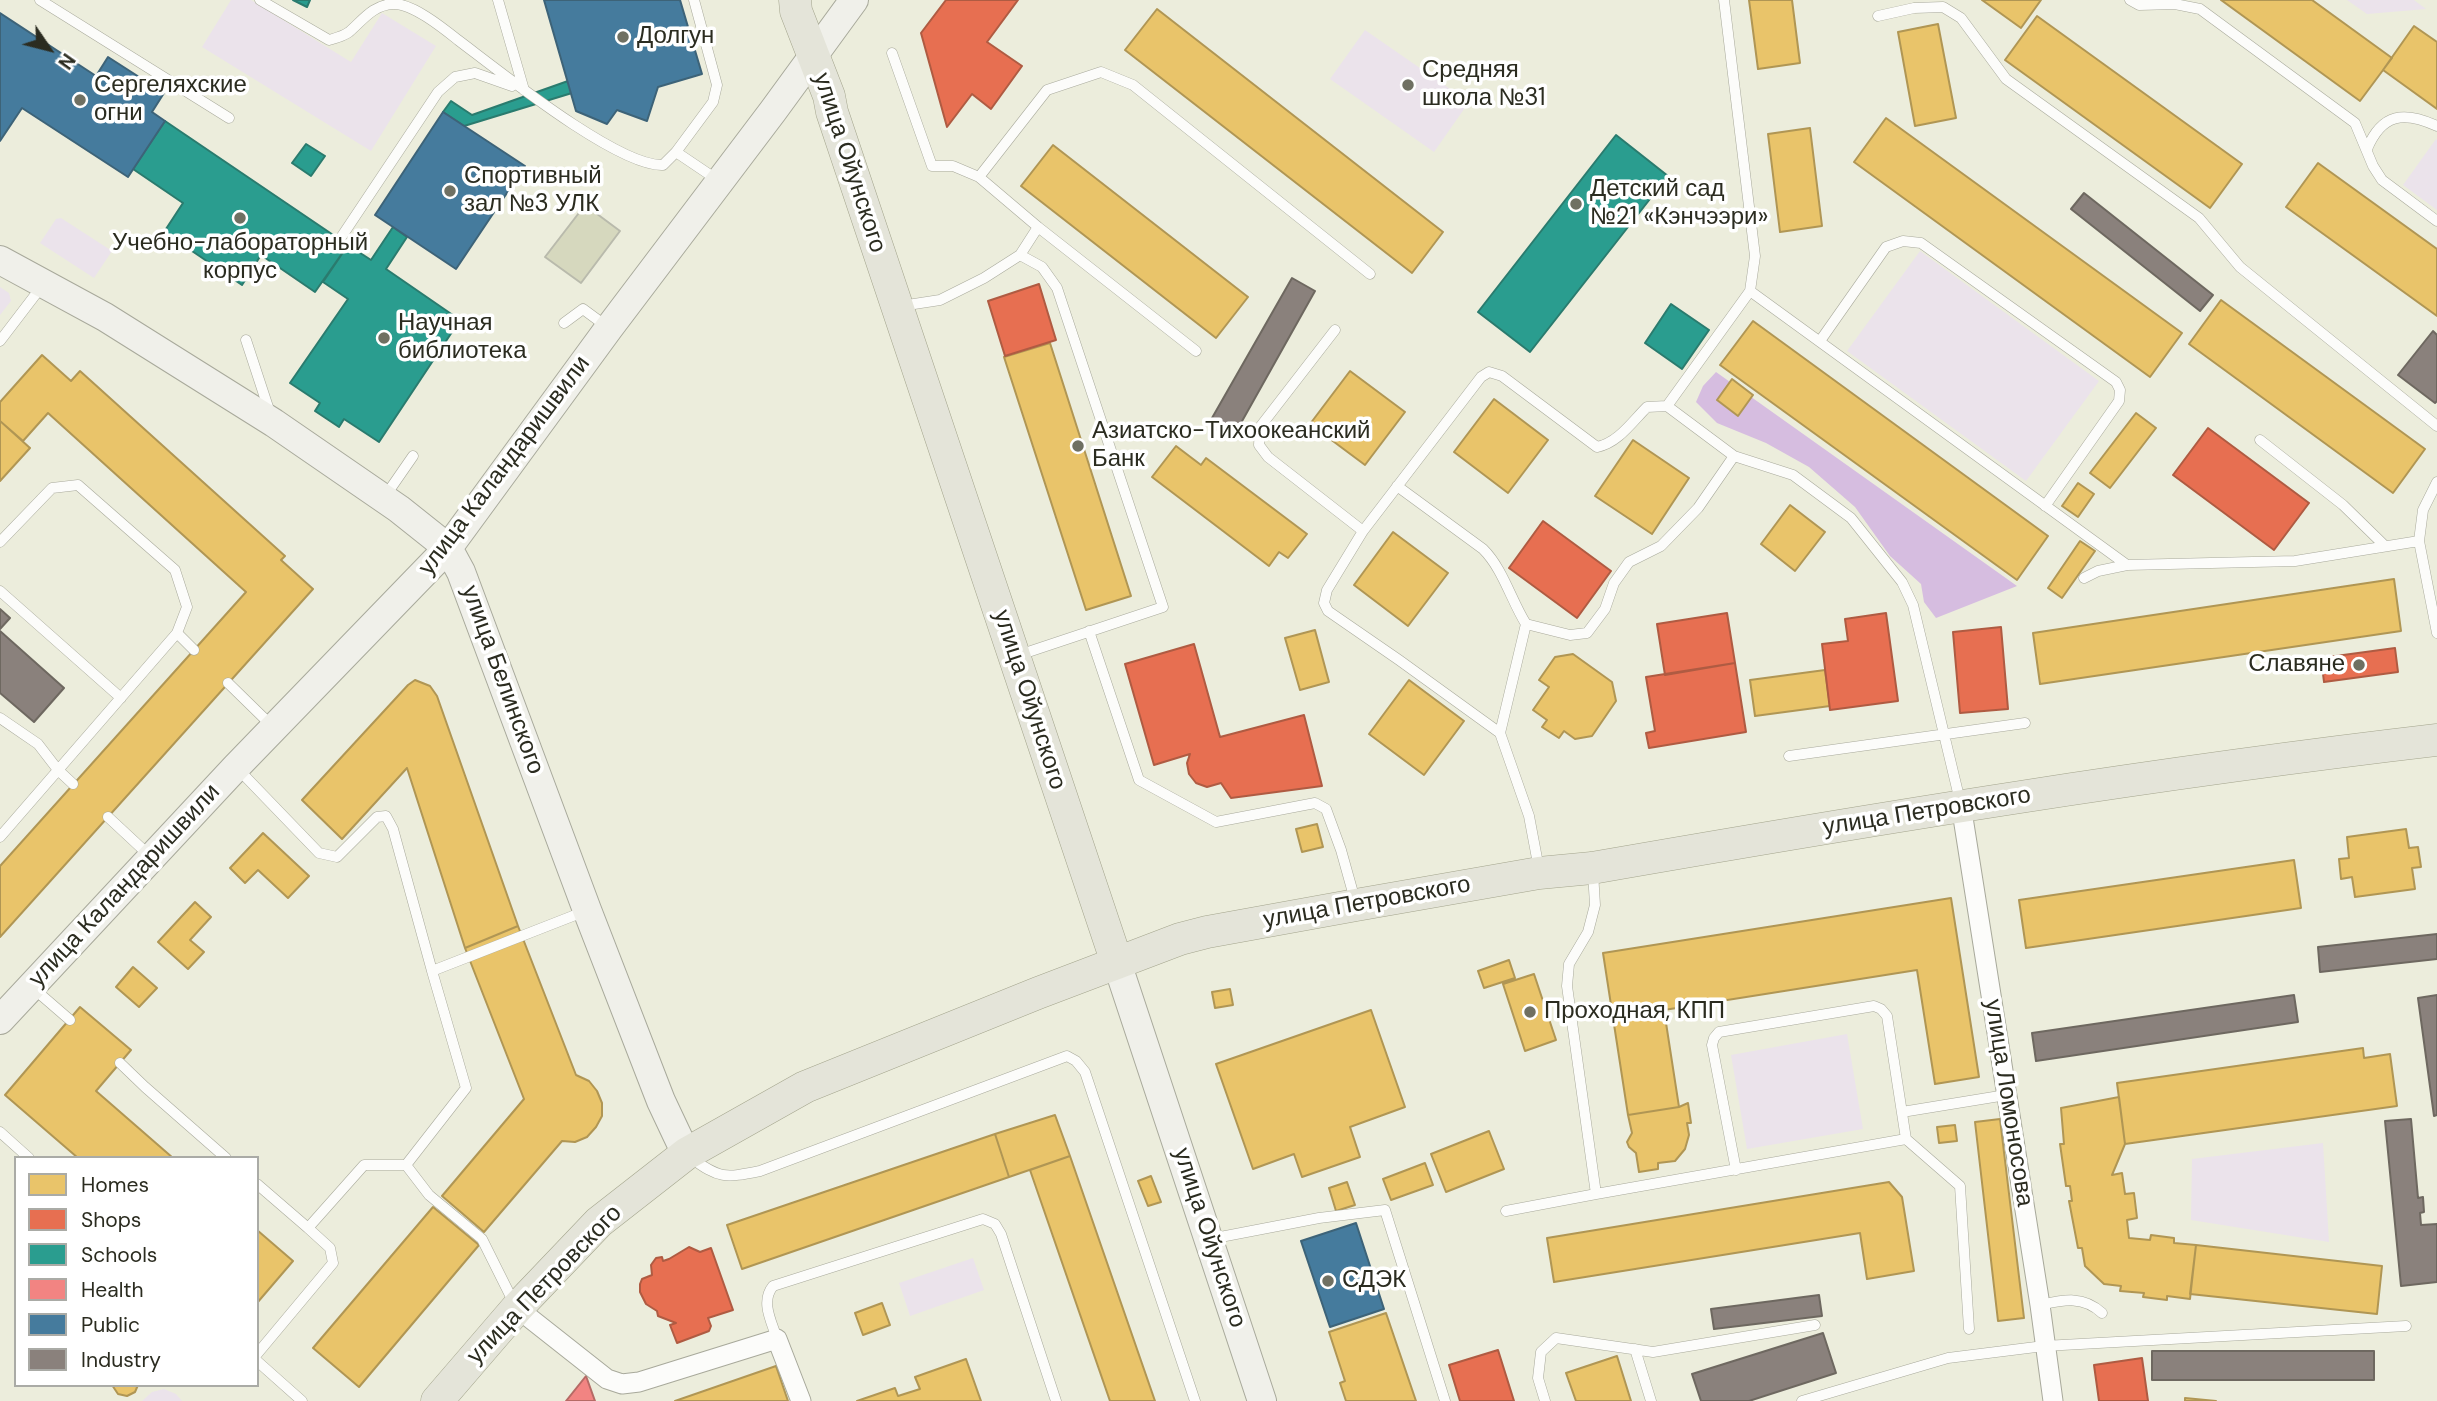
<!DOCTYPE html>
<meta charset="utf-8">
<style>
body{margin:0}
#map{position:relative;width:2437px;height:1401px;overflow:hidden;background:#eceddc;font-family:"DM Sans",sans-serif}
canvas{display:block}
.legend{position:absolute;left:14px;top:1156px;width:245px;height:231px;box-sizing:border-box;background:#fff;border:2px solid #aaaba6;margin:0;padding:9px 12px;list-style:none;font-size:21px;color:#2b2c20}
.legend li{display:flex;align-items:center;gap:14px;height:35px}
.legend b{width:35px;border:2px solid #aaaba6}
.north{position:absolute;left:14px;top:14px;width:70px;height:70px;-webkit-text-stroke:5px #fff;paint-order:stroke;rotate:125deg;font-size:19px;font-weight:700;line-height:28px;text-align:center;color:#2b2c20}
.north::after{content:'';display:block;margin:auto;width:24px;height:32px;background:#2b2c20;clip-path:polygon(50% 0,100% 100%,50% 72%,0 100%)}
</style>
<div id="map">
<canvas width="2437" height="1401"></canvas>
<ul class="legend">
<li><b style="height:19px;background:#e9c46a"></b>Homes</li>
<li><b style="height:19px;background:#e76f51"></b>Shops</li>
<li><b style="height:19px;background:#2a9d8f"></b>Schools</li>
<li><b style="height:19px;background:#f28482"></b>Health</li>
<li><b style="height:19px;background:#457b9d"></b>Public</li>
<li><b style="height:19px;background:#8a817c"></b>Industry</li>
</ul>
<div class="north">N</div>
</div>
<script>
const context = document.querySelector('canvas').getContext('2d');
context.lineJoin = 'round';
function paint(path, color) { context.fillStyle = color; context.fill(path, 'evenodd'); }
function trace(path, color, width, dash) { context.strokeStyle = color; context.lineWidth = width; context.lineCap = dash ? 'butt' : 'round'; context.setLineDash(dash || []); context.stroke(path); }
function drawText(font, color, halo, rows, align = 'center') {
  context.font = font + ' "DM Sans",sans-serif'; context.lineWidth = 7; context.setLineDash([]); context.textBaseline = 'middle'; context.strokeStyle = halo; context.fillStyle = color; for (const [text, x, y, turn = 0] of rows) {
    context.save(); context.translate(x, y); context.rotate((+turn || 0) * Math.PI / 180); context.textAlign = isNaN(turn) ? turn : align; if (halo) context.strokeText(text, 0, 0); context.fillText(text, 0, 0); context.restore();
  }
}
paint(new Path2D(`
 M231,0H251L351,62L382,13L436,46L371,151L202,47Z
 M2347,0H2414L2426,9L2367,14Z
 M1365,30L1469,102L1434,152L1330,79Z
 M2436,139L2437,140V210L2403,185Z
 M61,218L112,251L94,278L40,243L56,219Z
 M1920,251L2099,381L2026,481L1847,351Z
 M0,287L9,293L11,301L0,315Z
 M1847,1034L1863,1129L1747,1149L1731,1055Z
 M2323,1143L2329,1242L2191,1220L2192,1159Z
 M973,1258L984,1290L910,1316L899,1283Z
 M164,1389L176,1394L182,1401H142L152,1392Z`), '#ebe3eb');
paint(new Path2D(`
 M1716,372L2017,586L1936,618L1924,602L1921,584L1890,556L1855,507L1809,467L1766,443L1717,423L1696,402L1703,386Z`), '#d6bde0');
const homes = new Path2D(`
 M1749,0H1792L1800,63L1758,69Z
 M1982,0H2041L2021,28Z
 M2221,0H2312L2392,58L2360,101Z
 M1157,9L1443,232L1412,273L1125,50Z
 M2037,16L2242,164L2210,208L2005,60Z
 M1938,24L1956,118L1915,126L1898,32Z
 M2414,26L2437,42V109L2383,70Z
 M1886,118L2182,333L2150,377L1854,162Z
 M1810,128L1822,226L1780,232L1768,134Z
 M1053,145L1248,297L1216,338L1021,186Z
 M2318,163L2437,249V316L2286,207Z
 M2221,300L2425,449L2393,493L2189,344Z
 M1753,321L2048,536L2017,580L1720,365Z
 M1050,343L1131,596L1086,610L1004,357Z
 M42,355L71,381L80,371L285,556L281,560L313,589L0,937V866L246,592L48,413L23,441L0,421V402Z
 M1350,371L1405,412L1365,465L1310,424Z
 M1732,379L1753,395L1738,416L1717,400Z
 M1494,399L1548,440L1508,493L1454,452Z
 M2136,413L2156,428L2110,488L2090,473Z
 M0,421L30,448L0,481Z
 M1633,440L1689,478L1652,534L1595,496Z
 M1176,446L1201,465L1206,458L1307,534L1288,558L1279,552L1269,566L1152,477Z
 M2078,483L2094,494L2078,517L2062,506Z
 M1790,505L1825,532L1795,571L1761,544Z
 M1393,532L1448,573L1408,626L1354,585Z
 M2080,541L2095,551L2062,598L2048,588Z
 M2394,579L2401,631L2040,684L2033,633Z
 M1315,630L1329,682L1300,690L1285,638Z
 M1573,654L1612,682L1616,701L1592,736L1575,739L1564,731L1559,738L1542,727L1547,720L1533,710L1549,687L1539,680L1555,657Z
 M1825,670L1830,706L1755,716L1750,680Z
 M415,680L430,686L437,696L518,926L465,948L407,768L342,839L302,800L408,685Z
 M1409,680L1464,721L1424,775L1369,734Z
 M1317,824L1323,847L1302,852L1296,829Z
 M2406,829L2409,848L2418,847L2421,867L2412,868L2415,889L2355,897L2352,877L2341,879L2339,859L2349,858L2347,837Z
 M263,833L309,876L288,898L258,870L245,883L230,868Z
 M2294,860L2301,908L2026,948L2019,900Z
 M1951,898L1979,1077L1935,1084L1917,970L1664,1010L1679,1107L1628,1115L1603,953Z
 M195,902L211,917L190,940L204,952L188,969L158,942Z
 M518,926L576,1075L589,1081L597,1091L602,1103V1116L596,1127L587,1137L575,1142L562,1141L484,1232L442,1196L524,1099L465,948Z
 M1509,960L1515,978L1484,988L1478,971Z
 M133,967L157,988L139,1007L116,987Z
 M1534,974L1556,1040L1525,1051L1503,984Z
 M1230,989L1233,1005L1215,1008L1212,992Z
 M80,1007L131,1050L96,1091L173,1158H78L5,1095Z
 M1371,1010L1405,1107L1350,1127L1360,1157L1302,1177L1294,1154L1253,1169L1216,1064Z
 M2363,1048L2364,1058L2390,1054L2397,1106L2125,1144L2117,1083Z
 M2119,1097L2125,1144L2112,1175L2122,1173L2125,1194L2134,1193L2137,1218L2127,1220L2129,1238L2150,1240L2151,1235L2174,1238V1243L2196,1245L2190,1299L2167,1296V1300L2143,1297L2144,1293L2120,1291L2121,1286L2104,1284L2085,1266L2082,1248H2078L2069,1201H2072L2070,1186H2066L2060,1144H2064L2061,1108Z
 M1688,1103L1691,1123H1687L1689,1135L1685,1149L1675,1161L1658,1163V1169L1639,1172L1636,1153L1629,1147L1627,1142L1632,1133L1628,1115L1679,1107Z
 M1055,1115L1070,1156L1009,1177L995,1134Z
 M2000,1119L2024,1318L1998,1321L1975,1122Z
 M1955,1125L1957,1141L1939,1143L1937,1127Z
 M1489,1131L1504,1169L1446,1192L1431,1154Z
 M995,1134L1009,1177L742,1269L727,1225Z
 M1070,1156L1155,1401H1110L1030,1170Z
 M1425,1163L1433,1185L1391,1200L1383,1179Z
 M1151,1176L1161,1202L1148,1206L1138,1181Z
 M1347,1182L1355,1205L1336,1211L1329,1188Z
 M1889,1182L1902,1197L1914,1271L1867,1279L1860,1233L1554,1282L1547,1238Z
 M433,1207L479,1245L359,1387L313,1348Z
 M257,1230L293,1261L257,1303Z
 M2196,1245L2382,1266L2377,1314L2190,1294Z
 M882,1303L890,1325L863,1335L855,1313Z
 M1386,1313L1416,1401H1346L1340,1383L1345,1381L1329,1332Z
 M1617,1356L1631,1401H1576L1566,1373Z
 M966,1359L981,1401H857L895,1388L898,1396L920,1389L915,1377Z
 M776,1366L788,1401H675Z
 M112,1385H138L135,1392L127,1396L118,1394Z
 M2185,1398L2216,1401H2185Z`);
paint(homes, '#e9c46a');
trace(homes, '#b09654', 2);
const shops = new Path2D(`
 M946,0H1018L987,42L1022,66L991,109L972,94L947,127L921,33Z
 M1039,284L1056,340L1005,356L988,301Z
 M2208,428L2309,503L2274,550L2173,475Z
 M1543,521L1611,571L1577,618L1509,568Z
 M1727,613L1735,663L1665,675L1657,624Z
 M1886,613L1898,701L1830,710L1822,644L1848,641L1845,619Z
 M2001,627L2008,709L1960,713L1953,632Z
 M1194,644L1220,737L1304,715L1322,786L1231,798L1221,783L1207,787L1196,783L1189,774L1187,763L1190,754L1154,765L1125,664Z
 M2395,648L2398,672L2324,682L2321,658Z
 M1735,663L1746,732L1649,748L1646,733L1655,731L1646,677Z
 M689,1247L700,1252L711,1248L733,1310L708,1318L711,1326L709,1331L677,1343L670,1325L676,1323L658,1316L657,1311L646,1304L640,1292V1284L642,1279L652,1275L651,1265L656,1258L662,1257L663,1261L669,1259Z
 M1498,1350L1514,1401H1460L1449,1365Z
 M2142,1358L2148,1401H2099L2094,1365Z`);
paint(shops, '#e76f51');
trace(shops, '#af5b42', 2);
const schools = new Path2D(`
 M293,0H310L307,7Z
 M568,81L572,93L464,126L443,112L451,101L472,115Z
 M165,121L348,245L315,292L261,255L242,285L164,232L183,203L133,169Z
 M1616,135L1668,176L1530,352L1478,312Z
 M306,144L325,156L311,176L292,163Z
 M393,227L407,237L386,269L460,320L379,442L344,419L339,427L315,411L320,403L290,383L348,299L323,282L348,245L371,260Z
 M1671,304L1709,330L1682,369L1645,343Z`);
paint(schools, '#2a9d8f');
trace(schools, '#2a7b6e', 2);
const health = new Path2D(`
 M586,1376L595,1401H566Z`);
paint(health, '#f28482');
trace(health, '#b66a65', 2);
const public = new Path2D(`
 M544,0H680L702,74L658,87L647,121L617,110L607,124L576,111Z
 M0,13L96,76L108,57L164,93L152,112L165,121L128,177L22,108L0,141Z
 M443,112L525,166L456,269L375,215Z
 M1356,1223L1384,1309L1330,1327L1301,1241Z`);
paint(public, '#457b9d');
trace(public, '#3d6378', 2);
const industry = new Path2D(`
 M2084,193L2213,295L2200,311L2071,209Z
 M1292,278L1315,291L1232,439L1208,425Z
 M2433,331L2437,335V401L2435,403L2398,375Z
 M0,609L10,618L0,629Z
 M0,631L64,688L34,722L0,693Z
 M2437,934V959L2320,972L2318,947Z
 M2294,995L2298,1022L2036,1061L2032,1033Z
 M2437,995V1115L2434,1116L2418,998Z
 M2411,1119L2418,1198L2423,1197L2424,1212L2420,1213L2421,1225L2437,1224V1282L2401,1286L2385,1121Z
 M1819,1295L1822,1316L1714,1329L1711,1309Z
 M1823,1333L1836,1373L1749,1401H1701L1692,1374Z
 M2152,1351H2374V1380H2152Z`);
paint(industry, '#8a817c');
trace(industry, '#6e6860', 2);
const building = new Path2D(`
 M585,205L620,231L581,283L545,257Z`);
paint(building, '#d6d8be');
trace(building, '#b9baac', 2);
const lane = new Path2D(`
 M40,0L229,118
 M260,0L329,40C336,38 344,36 349,32C363,20 373,5 393,4C412,3 443,28 458,40C498,70 618,167 663,165L676,152L713,102L717,85L694,0
 M498,0L524,90
 M1724,0L1755,256L1750,291L2127,565
 M2130,0L2139,5L2175,4L2200,9L2355,123L2373,166L2382,180L2437,221
 M1878,16L1914,8L1943,7L1961,18L2006,79L2199,218L2240,267L2437,426
 M892,53L932,166H953L979,177
 M2367,149C2382,113 2404,111 2437,126
 M676,152L719,181
 M1038,227L979,177L1047,90L1101,72L1133,85L1370,274
 M342,236L438,92L455,77L475,73L512,86
 M901,306L940,300L984,278L1020,255L1038,227L1196,351
 M564,323L583,309L606,326
 M1335,330L1260,427L1259,445L1268,457L1363,531
 M246,340L270,413
 M0,341L42,286
 M1820,341L1886,247L1903,241L1921,243L2116,382L2120,390L2119,401L2045,506
 M1667,406L1750,291
 M2260,440L2343,505L2385,546
 M2437,482L2423,510L2419,541L2437,633
 M1397,486L1483,549C1503,569 1511,600 1526,624L1500,733L1529,816L1539,869
 M386,495L413,456
 M0,542L52,488L78,485L175,570L187,607L177,633L0,837
 M2084,578L2098,571L2127,565L2295,561L2419,541
 M0,591L121,698
 M1526,624L1570,635L1587,633L1605,609L1614,583L1629,562L1661,546L1698,508L1734,456
 M1089,631L1139,780L1216,822L1315,803L1326,809L1341,850L1355,900
 M177,633L194,650
 M1019,655L1163,607L1057,288L1042,267L1020,255
 M228,683L271,725
 M0,718L38,744L58,770L73,784
 M1500,733L1399,660L1328,611L1324,603L1327,590L1363,531L1481,377L1489,372L1502,376L1597,447C1618,443 1632,422 1647,407L1667,406L1734,456L1793,475L1851,518L1902,582L1913,605L1960,801
 M1789,756L2025,723
 M239,770L319,853L337,857L377,817L386,816L393,829L432,971L583,912
 M108,817L151,857
 M1593,872L1595,905L1588,932L1569,964L1567,986L1596,1194L1906,1139L1887,1016L1881,1009L1874,1006L1719,1032L1714,1038L1712,1045L1736,1170
 M33,988L70,1020
 M120,1063L145,1087L226,1158
 M1902,1112L2006,1095
 M0,1132L29,1158
 M1906,1139L1960,1186L1969,1329
 M690,1157C719,1179 725,1178 760,1171L1067,1056L1076,1061L1085,1072L1195,1401
 M406,1165L429,1195L482,1239L514,1303
 M257,1184L308,1228L364,1165H406L466,1088L432,971
 M1506,1211L1596,1194
 M1210,1239L1319,1218L1385,1210L1445,1401
 M2040,1305C2063,1300 2083,1295 2102,1313
 M777,1339C772,1322 760,1302 773,1286L983,1219L995,1224L1001,1234L1056,1401
 M1635,1349L1651,1401
 M257,1354L333,1263L330,1248L308,1228
 M257,1361L302,1401
 M1545,1401L1538,1378L1541,1352L1556,1338L1653,1352L1815,1325
 M1802,1401L1948,1358L2044,1346L2406,1326`);
const street = new Path2D(`
 M1961,805L2040,1305L2053,1401
 M517,1308L607,1379L622,1384L639,1382L777,1339L801,1401`);
const secondary = new Path2D(`
 M0,260L105,317L274,423L399,509L448,548L461,572L587,910L661,1101L686,1154
 M1117,963L1262,1401
 M0,1020L236,767L448,548L609,328L773,111L854,0`);
const primary = new Path2D(`
 M795,0L796,11L829,96L832,112L1117,963
 M437,1401L517,1308L599,1222L686,1154L805,1087L1038,993L1180,939L1207,932L1356,905L1539,873L1592,868C1873,819 2154,773 2437,740`);
trace(lane, '#a8a99b', 11);
trace(street, '#a8a99b', 21);
trace(secondary, '#a8a99b', 30);
trace(primary, '#a3a48c', 33);
trace(lane, '#fcfcfa', 10);
trace(street, '#fcfcfa', 19);
trace(secondary, '#f0f0ea', 28);
trace(primary, '#e4e4d9', 32);
for (const [x, y, r, color] of [
 [623,37,7,"#6f7062"],
 [1408,85,7,"#6f7062"],
 [80,100,7,"#6f7062"],
 [450,191,7,"#6f7062"],
 [1576,204,7,"#6f7062"],
 [240,218,7,"#6f7062"],
 [384,338,7,"#6f7062"],
 [1078,446,7,"#6f7062"],
 [2359,665,7,"#6f7062"],
 [1530,1012,7,"#6f7062"],
 [1328,1281,7,"#6f7062"]
]) { const dot = new Path2D(); dot.arc(x, y, r, 0, 2 * Math.PI); context.fillStyle = color; context.fill(dot); trace(dot, '#fff', 2.5); }
drawText('24px', '#2b2c20', '#fff', [
 ["Долгун",637,37],
 ["Средняя",1422,71],
 ["школа №31",1422,99],
 ["Сергеляхские",94,86],
 ["огни",94,114],
 ["Спортивный",464,177],
 ["зал №3 УЛК",464,205],
 ["Детский сад",1590,190],
 ["№21 «Кэнчээри»",1590,218],
 ["Учебно-лабораторный",240,244,"center"],
 ["корпус",240,272,"center"],
 ["Научная",398,324],
 ["библиотека",398,352],
 ["Азиатско-Тихоокеанский",1092,432],
 ["Банк",1092,460],
 ["Славяне",2345,665,"right"],
 ["Проходная, КПП",1544,1012],
 ["СДЭК",1342,1281]
], 'left');
drawText('24px', '#2b2c20', '#fff', [
 ["улица Ойунского",849,163,72],
 ["улица Каландаришвили",505,466,-53],
 ["улица Белинского",502,680,70],
 ["улица Ойунского",1029,700,72],
 ["улица Петровского",1927,812,-9],
 ["улица Каландаришвили",125,886,-47],
 ["улица Петровского",1367,903,-10],
 ["улица Ломоносова",2008,1103,81],
 ["улица Ойунского",1209,1238,72],
 ["улица Петровского",545,1285,-46]
]);
</script>
